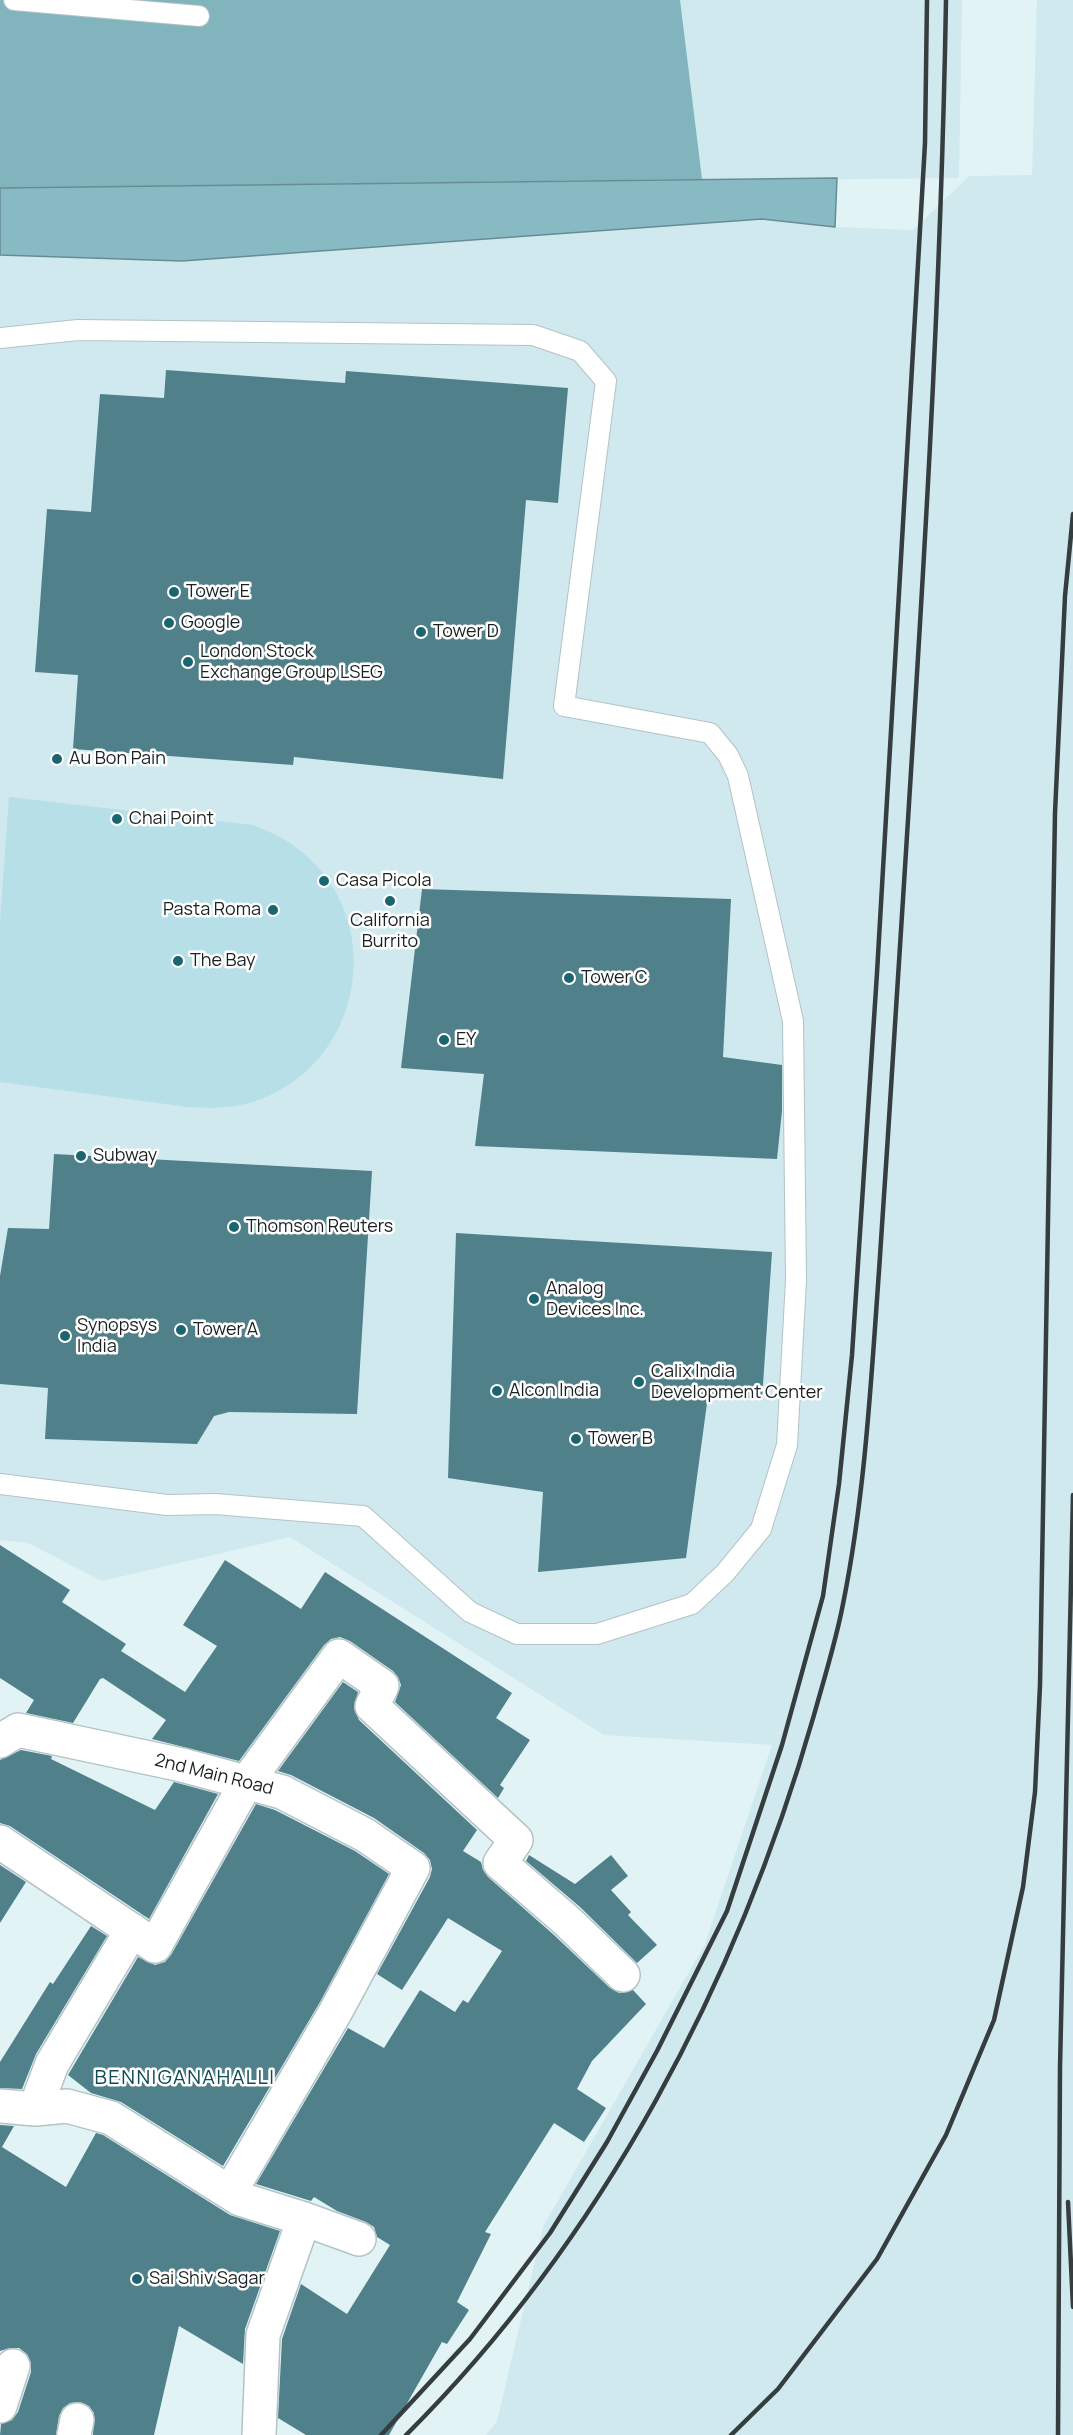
<!DOCTYPE html>
<style>
body{margin:0}
canvas{display:block;background:#e2f3f6}
</style>
<canvas width="1073" height="2435"></canvas>
<script>
const context = document.querySelector('canvas').getContext('2d');
context.lineJoin = 'round';
function paint(path, color) { context.fillStyle = color; context.fill(path, 'evenodd'); }
function trace(path, color, width, dash) { context.strokeStyle = color; context.lineWidth = width; context.lineCap = dash ? 'butt' : 'round'; context.setLineDash(dash || []); context.stroke(path); }
function drawText(font, color, halo, rows, align = 'center') {
  context.font = font + ' Manrope,sans-serif'; context.lineWidth = 5; context.setLineDash([]); context.textBaseline = 'middle'; context.strokeStyle = halo; context.fillStyle = color; for (const [text, x, y, turn = 0] of rows) {
    context.save(); context.translate(x, y); context.rotate((+turn || 0) * Math.PI / 180); context.textAlign = isNaN(turn) ? turn : align; if (halo) context.strokeText(text, 0, 0); context.fillText(text, 0, 0); context.restore();
  }
}
paint(new Path2D(`
 M0,0H962L959,178L0,188Z
 M1037,0H1073V2435H486L497,2421L543,2227L705,1944L772,1745L604,1735L290,1537L102,1581L28,1543L0,1540V255L182,261L762,219L835,227L913,230L969,176L1032,175Z`), '#cfe9ee');
paint(new Path2D(`
 M9,797L253,825C268,831 284,838 297,848C386,915 367,1055 264,1098C240,1108 215,1109 188,1107L0,1082V922Z`), '#b7dfe7');
paint(new Path2D(`
 M0,0H680L702,179L0,188Z`), '#82b4be');
const water = new Path2D(`
 M837,178L835,227L762,219L182,261L0,255V188Z`);
paint(water, '#88bac4');
trace(water, '#678c93', 1.5);
paint(new Path2D(`
 M166,370L345,383L346,371L568,388L558,503L526,500L503,779L294,757L293,765L73,749L78,675L35,672L47,509L91,512L100,394L164,398Z
 M422,889L731,899L723,1057L782,1065V1111L777,1159L475,1146L484,1074L401,1068Z
 M54,1154L372,1171L357,1414L229,1412L214,1416L197,1444L45,1439L48,1388L0,1384V1276L8,1228L49,1229Z
 M456,1233L772,1252L762,1399L708,1396L686,1558L538,1572L543,1492L448,1478Z
 M0,1545L70,1590L62,1602L126,1644L121,1651L185,1692L217,1646L183,1625L225,1560L301,1609L325,1572L512,1693L496,1718L530,1740L500,1785L504,1788L498,1798L395,1702L401,1685L398,1677L393,1671L350,1641L340,1637L331,1639L324,1645L239,1761L152,1739L166,1720L103,1678L100,1679L73,1723L26,1713L34,1700L0,1678Z
 M343,1682L358,1692L354,1709L359,1720L477,1830L463,1851L481,1862L483,1870L488,1877L554,1935L610,1988L619,1993L633,1990L646,2004L592,2061L577,2089L606,2108L584,2142L554,2123L485,2232L491,2234L457,2302L469,2310L447,2344L442,2342L389,2435H306L278,2418L282,2339L301,2284L347,2314L390,2245L377,2237L374,2227L366,2222L337,2211L314,2197L311,2201L256,2184L348,2028L384,2048L420,1990L455,2012L463,2000L468,2003L502,1951L448,1918L402,1990L377,1974L430,1877L432,1869L430,1860L424,1853L374,1818L291,1775L278,1771Z
 M21,1750L52,1756L51,1759L155,1810L174,1782L218,1794L149,1919L10,1826L0,1823V1760Z
 M256,1804L275,1810L355,1851L389,1874L320,2002L223,2166L121,2102L91,2093L68,2075L138,1957L155,1965L165,1962L171,1955Z
 M529,1855L575,1884L611,1855L628,1876L611,1890L631,1912L628,1915L657,1945L637,1963L580,1907L526,1861Z
 M0,1865L26,1882L0,1923Z
 M91,1926L107,1936L36,2054L22,2089L0,2088V2062L50,1982L53,1984Z
 M0,2125L14,2126L2,2147L66,2187L96,2133L103,2135L230,2215L280,2231L245,2329L243,2364L179,2326L154,2435H93L94,2413L89,2406L80,2402L70,2403L63,2408L59,2416L56,2435H0L1,2424L12,2420L18,2412L31,2372V2363L27,2354L19,2348H10L0,2351Z`), '#50818a');
const lane = new Path2D(`
 M14,0L199,16
 M0,338L78,330L533,335L580,351L606,381L564,706L710,733L728,755L738,776L793,1021L796,1280L787,1445L761,1529L725,1573L692,1604L597,1634H517L470,1612L363,1516L215,1504L167,1505L0,1484`);
const street = new Path2D(`
 M0,1741L18,1730L182,1765L282,1792L365,1835L413,1868L336,2011L230,2192
 M0,1842L155,1946L246,1783L339,1656L382,1686L372,1706L516,1840L500,1863L567,1921L623,1975
 M0,2106L35,2109L67,2106L111,2118L240,2199L304,2219L359,2239
 M35,2109L52,2064L132,1930
 M0,2406L13,2366
 M74,2435L77,2420
 M259,2435L263,2335L304,2219`);
trace(lane, '#b3c3c6', 22);
trace(street, '#b3c3c6', 36);
trace(lane, '#fff', 20);
trace(street, '#fff', 33);
trace(new Path2D(`
 M1068,2202L1073,2307
 M381,2435L470,2339L550,2233L607,2142L657,2051L727,1911L782,1745L823,1596L839,1484L852,1355L877,973L925,143L927,0
 M406,2435C603,2239 738,1981 814,1715C824,1679 836,1641 843,1604C865,1495 871,1382 879,1271C887,1147 896,1023 903,899C922,600 941,300 946,0
 M731,2435L778,2389L877,2259L946,2135L994,2020L1023,1887L1035,1792L1040,1685L1055,813L1065,596L1073,514
 M1058,2435L1060,2067L1073,1495`), '#363d3e', 4.5);
for (const [x, y, r, color] of [
 [174,592,6,"#1b6571"],
 [169,623,6,"#1b6571"],
 [421,632,6,"#1b6571"],
 [188,662,6,"#1b6571"],
 [57,759,6,"#1b6571"],
 [117,819,6,"#1b6571"],
 [324,881,6,"#1b6571"],
 [390,901,6,"#1b6571"],
 [273,910,6,"#1b6571"],
 [178,961,6,"#1b6571"],
 [569,978,6,"#1b6571"],
 [444,1040,6,"#1b6571"],
 [81,1156,6,"#1b6571"],
 [234,1227,6,"#1b6571"],
 [534,1299,6,"#1b6571"],
 [181,1330,6,"#1b6571"],
 [65,1336,6,"#1b6571"],
 [639,1382,6,"#1b6571"],
 [497,1391,6,"#1b6571"],
 [576,1439,6,"#1b6571"],
 [137,2279,6,"#1b6571"]
]) { const dot = new Path2D(); dot.arc(x, y, r, 0, 2 * Math.PI); context.fillStyle = color; context.fill(dot); trace(dot, '#fff', 2); }
drawText('18px', '#1b2122', '#fff', [
 ["Tower E",186,592],
 ["Google",181,623],
 ["Tower D",433,632],
 ["London Stock",200,652],
 ["Exchange Group LSEG",200,673],
 ["Au Bon Pain",69,759],
 ["Chai Point",129,819],
 ["Casa Picola",336,881],
 ["Pasta Roma",261,910,"right"],
 ["California",390,921,"center"],
 ["Burrito",390,942,"center"],
 ["The Bay",190,961],
 ["Tower C",581,978],
 ["EY",456,1040],
 ["Subway",93,1156],
 ["Thomson Reuters",246,1227],
 ["Analog",546,1289],
 ["Devices Inc.",546,1310],
 ["Synopsys",77,1326],
 ["India",77,1347],
 ["Tower A",193,1330],
 ["Calix India",651,1372],
 ["Development Center",651,1393],
 ["Alcon India",509,1391],
 ["Tower B",588,1439],
 ["Sai Shiv Sagar",149,2279]
], 'left');
drawText('18px', '#1b2122', '#fff', [
 ["2nd Main Road",214,1775,14]
]);
context.letterSpacing = '1.5px';
drawText('20px', '#104b55', '#fff', [
 ["BENNIGANAHALLI",185,2078]
]);
context.letterSpacing = '0px';
</script>
